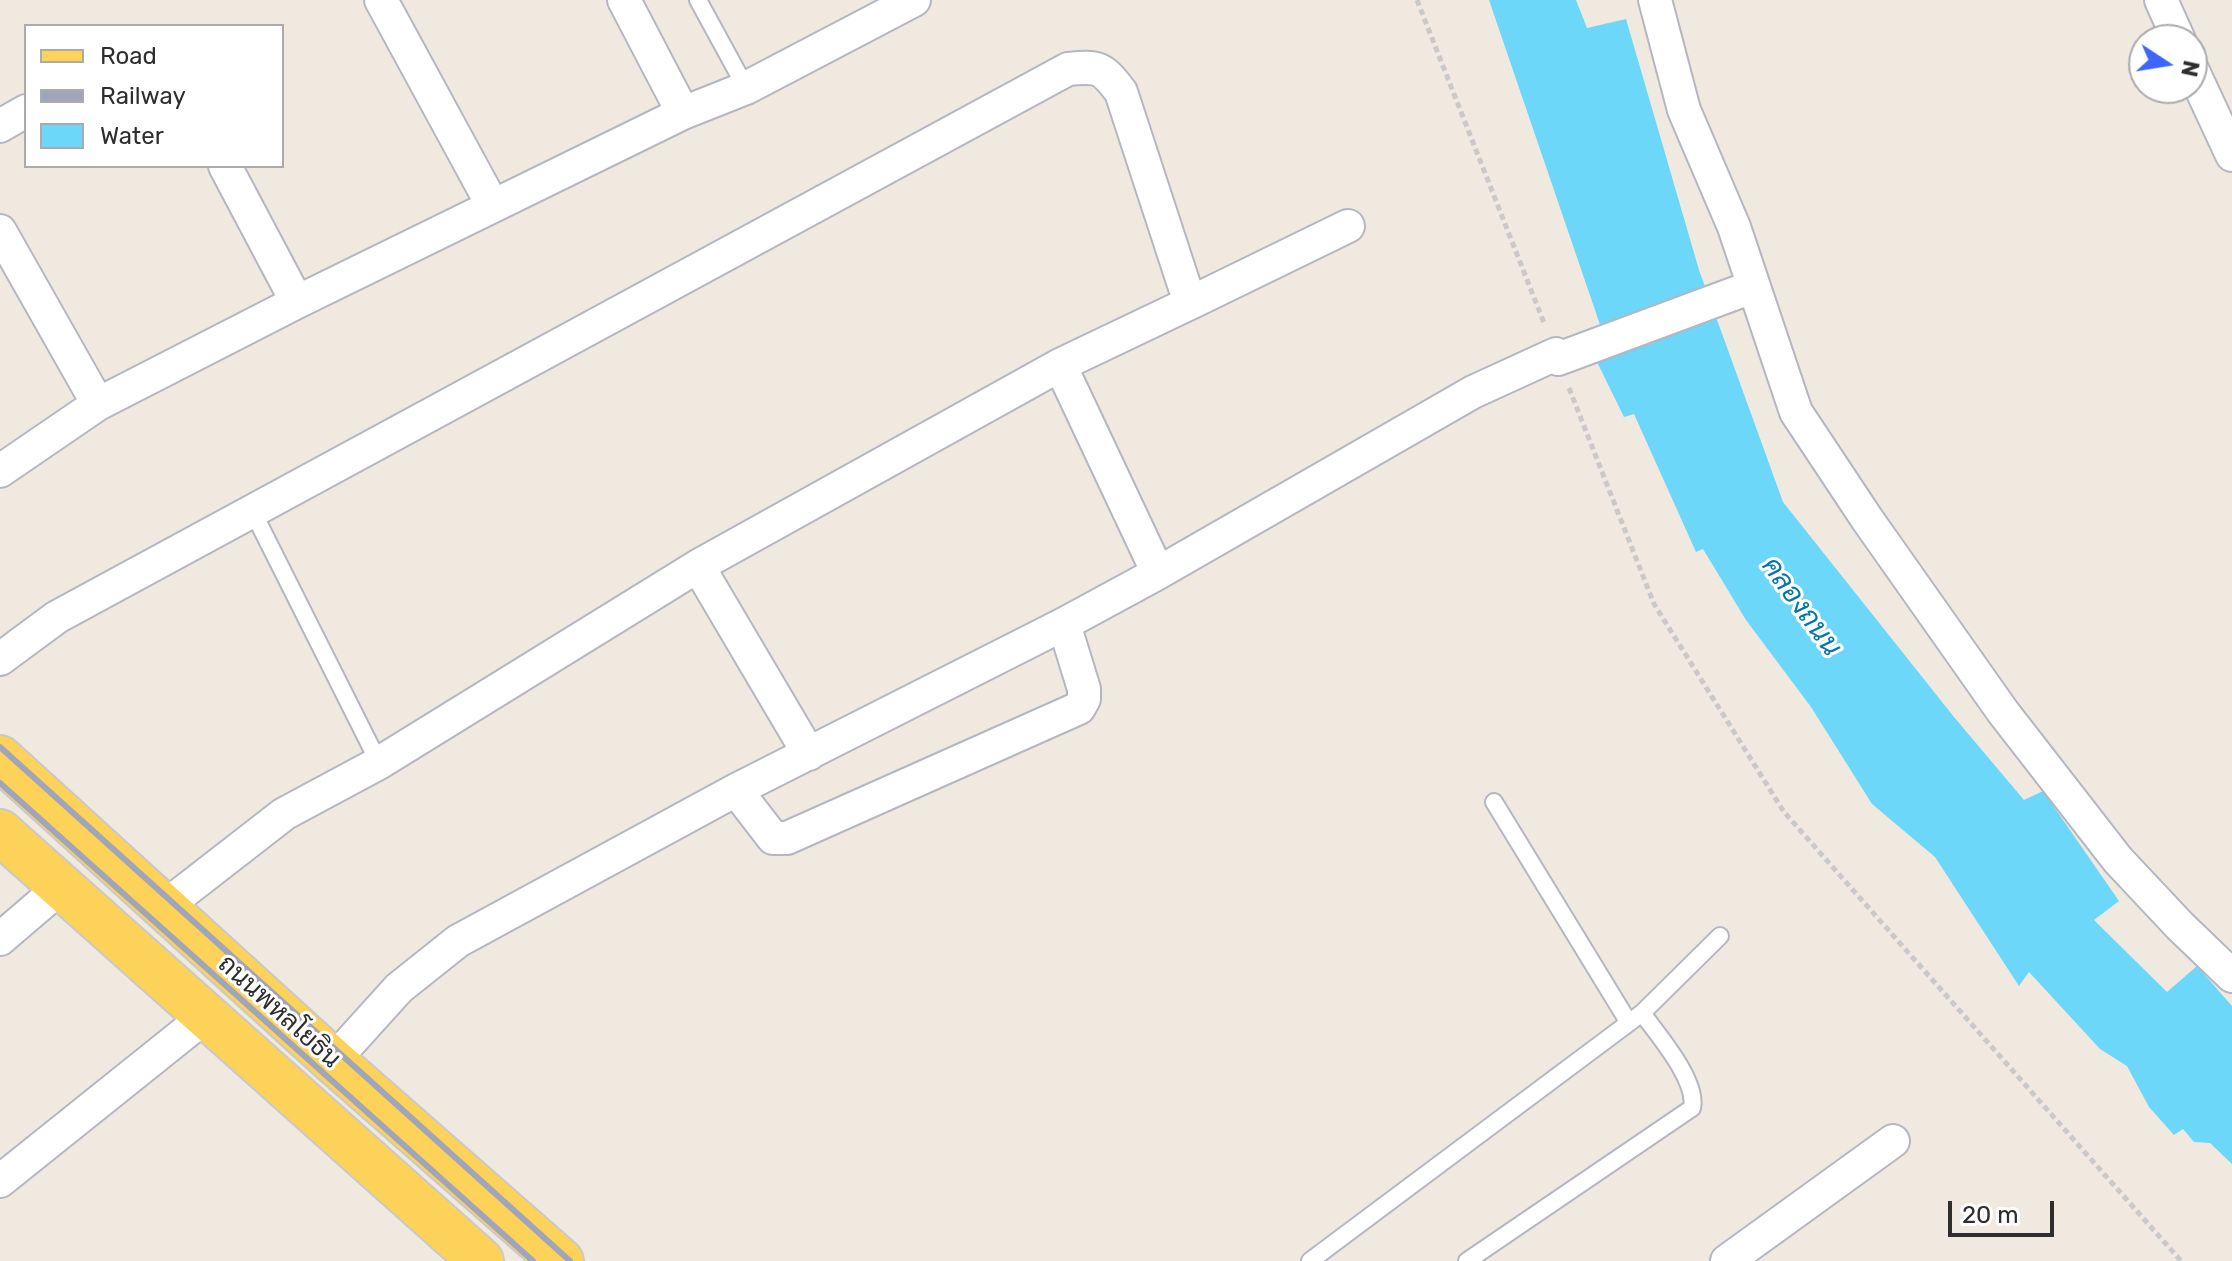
<!DOCTYPE html>
<meta charset="utf-8">
<style>
body{margin:0}
#map{position:relative;width:2232px;height:1261px;overflow:hidden;background:#f0e9e0;font-family:Rubik,sans-serif}
canvas{display:block}
.legend{position:absolute;left:24px;top:24px;width:260px;height:144px;box-sizing:border-box;background:#fff;border:2px solid #ababab;margin:0;padding:10px 14px;list-style:none;font-size:24px;color:#2e2e2e}
.legend li{display:flex;align-items:center;gap:16px;height:40px}
.legend b{width:40px;border:2px solid #ababab}
.north{position:absolute;left:2128px;top:24px;width:80px;height:80px;box-sizing:border-box;background:#fff;border:2px solid #ababab;border-radius:50%;rotate:102deg;font-size:22px;font-weight:700;line-height:32px;text-align:center;color:#2e2e2e}
.north::after{content:'';display:block;margin:auto;width:28px;height:36px;background:#3e66ff;clip-path:polygon(50% 0,100% 100%,50% 72%,0 100%)}
.scale{position:absolute;left:1948px;top:1201px;width:106px;height:36px;box-sizing:border-box;border:4px solid #2e2e2e;border-top:0;padding-left:10px;font-size:24px;line-height:28px;white-space:nowrap;color:#2e2e2e;-webkit-text-stroke:6px #fff;paint-order:stroke}
</style>
<div id="map">
<canvas width="2232" height="1261"></canvas>
<ul class="legend">
<li><b style="height:10px;background:#fdd258"></b>Road</li>
<li><b style="height:10px;background:#a1a5b9"></b>Railway</li>
<li><b style="height:22px;background:#6cd7f9"></b>Water</li>
</ul>
<div class="north">N</div>
<div class="scale">20 m</div>
</div>
<script>
const context = document.querySelector('canvas').getContext('2d');
context.lineJoin = 'round';
function paint(path, color) { context.fillStyle = color; context.fill(path, 'evenodd'); }
function trace(path, color, width, dash) { context.strokeStyle = color; context.lineWidth = width; context.lineCap = dash ? 'butt' : 'round'; context.setLineDash(dash || []); context.stroke(path); }
function drawText(font, color, halo, rows, align = 'center') {
  context.font = font + ' Rubik,Sarabun,sans-serif'; context.lineWidth = 6; context.setLineDash([]); context.textBaseline = 'middle'; context.strokeStyle = halo; context.fillStyle = color; for (const [text, x, y, turn = 0] of rows) {
    context.save(); context.translate(x, y); context.rotate((+turn || 0) * Math.PI / 180); context.textAlign = isNaN(turn) ? turn : align; if (halo) context.strokeText(text, 0, 0); context.fillText(text, 0, 0); context.restore();
  }
}
paint(new Path2D(`
 M1489,0H1576L1587,28L1626,19L1699,270L1783,502L1954,717L2024,800L2043,791L2119,901L2094,920L2167,992L2197,966L2232,1006V1164L2210,1143L2194,1142L2183,1129L2174,1135L2149,1107L2127,1066L2100,1049L2029,972L2019,986L1935,857L1872,804L1811,707L1746,620L1703,549L1696,552L1634,414L1624,417L1596,360L1609,351Z`), '#6cd7f9');
const service = new Path2D(`
 M698,0L746,88
 M253,512L379,763
 M1494,802L1629,1023
 M1642,1013L1720,936
 M1310,1261L1642,1013C1658,1035 1698,1081 1692,1108L1467,1261`);
const minor = new Path2D(`
 M381,0L493,206
 M624,0L683,113
 M1655,0L1684,110L1734,227L1796,412L1867,519L2003,712L2118,860L2180,926L2232,976
 M2161,0L2179,40
 M2192,69L2232,155
 M0,126L26,111
 M225,166L297,302
 M0,231L98,404
 M1190,303L1348,226
 M1558,359L1752,287
 M0,471L98,404L297,302L683,113L746,88L914,0
 M698,566L809,754
 M1158,573L1473,392L1556,354
 M0,659L57,617L1068,69C1099,66 1102,67 1121,92L1190,303L1060,365L698,566L379,763L284,814L163,908
 M736,790L773,838H787L1079,708L1084,699V689L1064,624
 M0,939L62,886
 M333,1061L399,988L458,941L736,790L1064,624L1158,573L1060,365
 M0,1181L206,1016
 M1727,1261L1893,1141`);
const primary = new Path2D(`
 M0,758L333,1061L561,1261
 M0,832L481,1261`);
trace(service, '#b4b7c2', 20);
trace(minor, '#b4b7c2', 36);
trace(primary, '#c9c9c9', 48);
trace(new Path2D(`
 M1417,0L1544,323
 M1569,388L1654,604L1784,812L2181,1261`), '#c9c9c9', 5, [6, 4]);
trace(service, '#fff', 16);
trace(minor, '#fff', 32);
trace(primary, '#fdd258', 44);
trace(new Path2D(`
 M0,747L570,1261
 M0,783L533,1261`), '#a1a5b9', 6);
drawText('26px', '#2e2e2e', '#fff', [
 ["ถนนพหลโยธิน",279,1012,42]
]);
drawText('italic 28px', '#0277ae', '#fff', [
 ["คลองถนน",1801,607,54]
]);
</script>
